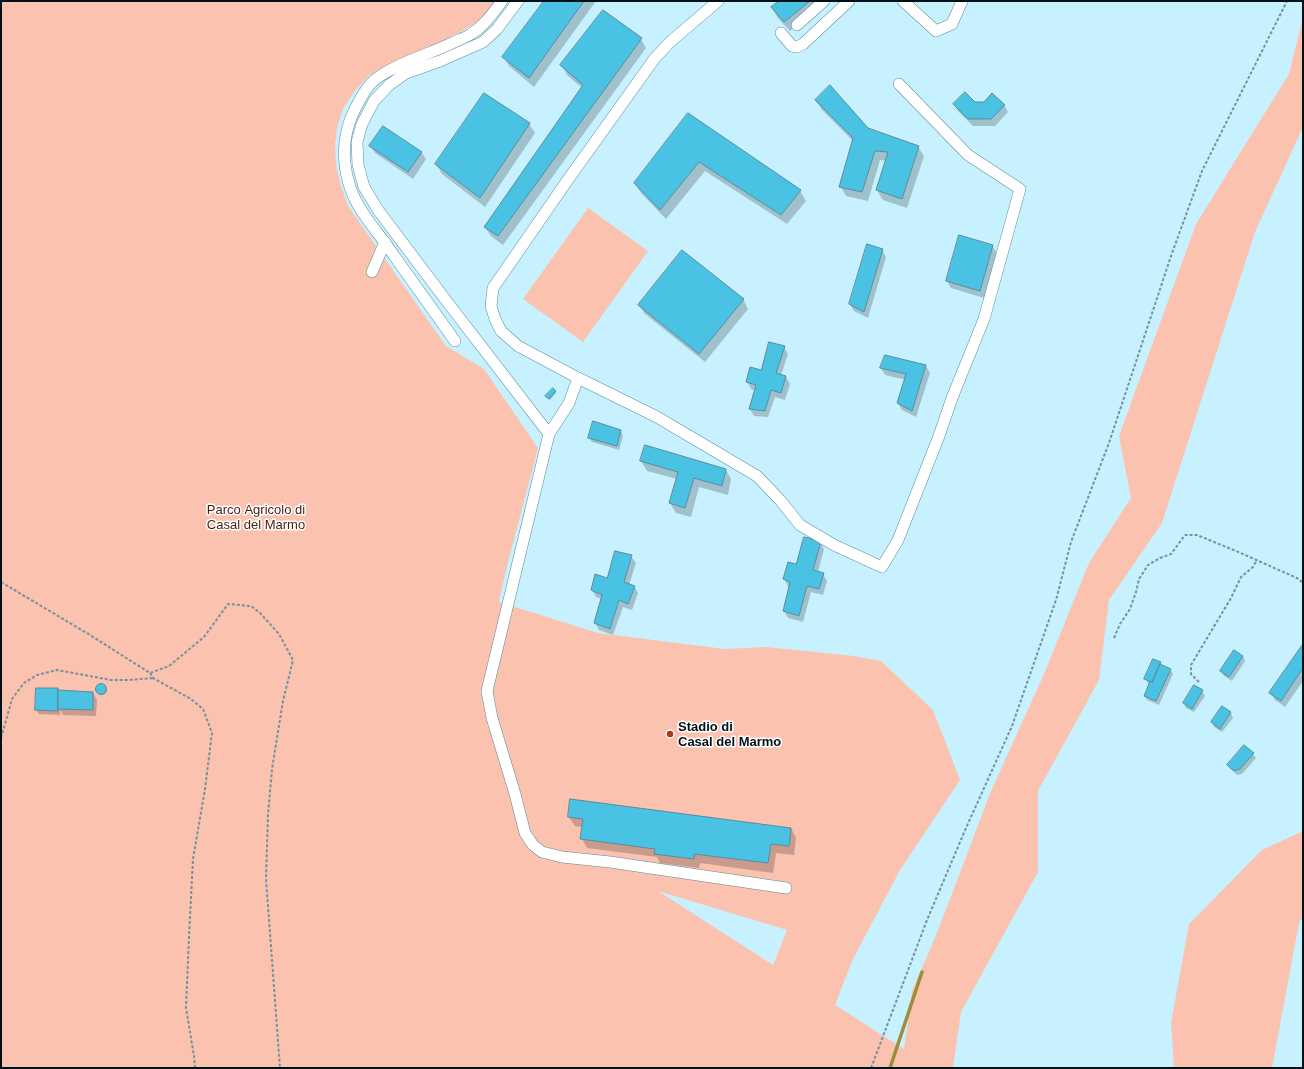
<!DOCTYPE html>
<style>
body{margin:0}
#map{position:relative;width:1304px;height:1069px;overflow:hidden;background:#c8f1ff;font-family:Arial,sans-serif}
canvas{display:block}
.frame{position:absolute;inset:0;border:2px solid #001117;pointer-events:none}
</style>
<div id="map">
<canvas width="1304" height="1069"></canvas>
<div class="frame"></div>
</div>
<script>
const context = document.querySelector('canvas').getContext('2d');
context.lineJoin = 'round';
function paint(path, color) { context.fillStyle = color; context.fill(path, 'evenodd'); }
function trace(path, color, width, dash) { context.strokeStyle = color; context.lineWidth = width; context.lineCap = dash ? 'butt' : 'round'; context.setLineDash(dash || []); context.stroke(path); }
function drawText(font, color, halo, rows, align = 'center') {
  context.font = font + ' Arial,sans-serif'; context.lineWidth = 3; context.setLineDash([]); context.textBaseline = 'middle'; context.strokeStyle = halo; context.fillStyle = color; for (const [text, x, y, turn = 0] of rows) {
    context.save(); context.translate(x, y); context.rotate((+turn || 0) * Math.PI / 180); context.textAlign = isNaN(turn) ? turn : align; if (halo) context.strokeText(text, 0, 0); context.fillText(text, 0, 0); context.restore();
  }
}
paint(new Path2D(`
 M1,1H495L481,20L444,41L369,75L354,92L343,109L337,128L335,145L336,164L340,183L348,206L446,346L484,369L538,448L506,570L499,602L598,633L725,649L766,647L854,656L881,661L933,710L960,780L900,870L852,961L835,1005L904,1049L912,991L937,933L991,791L1044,674L1089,563L1131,498L1119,436L1196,224L1289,74L1303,17V127L1255,232L1162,523L1109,600L1099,680L1038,791V872L961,1012L953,1068H1ZM658,891L787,930L773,965Z
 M588,208L648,251L583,342L523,299Z
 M1303,831V916L1299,923L1272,1068H1174L1171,1023L1189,924L1262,850Z`), '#fbc2af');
paint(new Path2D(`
 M545,1H596L534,87L509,66L504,57Z
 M781,1H827L790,31L777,17L772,7Z
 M641,39L646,48L503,245L491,236L485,227L582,88L567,75L562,65Z
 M816,100L868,129L918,147L924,156L907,208L883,200L877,190L887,161L880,160L868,201L846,196L841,187L853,141L822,110Z
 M974,103L1004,105L1008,112L995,126H973L958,111L954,104Z
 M688,114L800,191L806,201L787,224L705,171L666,219L641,193L635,184Z
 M529,124L535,133L485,207L442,174L436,164Z
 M370,146L421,152L426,159L413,179L375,153Z
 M992,246L997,253L984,298L951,288L947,281Z
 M882,250L886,257L868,318L854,311L850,304Z
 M743,299L748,309L705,362L645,314L639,305Z
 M784,347L788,354L781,375L786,377L790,384L785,400L775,397L768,417L754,416L750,409L756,391L751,389L747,382L762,371Z
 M926,366L930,373L916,417L902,410L898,403L906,380L885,375L881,368Z
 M555,391L556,393L550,400L548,398Z
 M621,431L623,436L619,450L592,442L589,438Z
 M641,461L726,470L731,479L728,495L699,487L691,517L676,513L670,503L677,479L647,471Z
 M820,542L824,549L818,572L823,574L827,581L823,595L811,592L803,622L788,618L784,611L790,587L788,586L784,579Z
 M631,556L636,563L629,585L634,586L638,593L632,610L623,607L613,635L599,630L595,623L602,599L596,597L592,590L608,579Z
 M1303,646V681L1285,707L1275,700L1271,693Z
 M1243,656L1245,661L1232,681L1224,676L1221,671Z
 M1160,663L1162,666L1170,669L1173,674L1159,705L1147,700L1145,696L1150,684L1148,683L1145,679Z
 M97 690a5 5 0 1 1 10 0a5 5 0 1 1-10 0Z
 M1194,686L1202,691L1205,696L1194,712L1186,708L1184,703Z
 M59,692L93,693L97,700L96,716L63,715L60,710V715L39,714L36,710Z
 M1223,708L1231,713L1233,718L1222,732L1214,727L1212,722Z
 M1253,754L1256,758L1242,774L1237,775L1231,769L1228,765Z
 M569,817L791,828L796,838L794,855L776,853L773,873L700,863L699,868L660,863L657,857L587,848L582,839L583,827L575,826Z`), '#0003');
trace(new Path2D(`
 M890,1068L922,972`), '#9b903a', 3.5);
const building = new Path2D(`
 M544,1H584L529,78L502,57Z
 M779,1H810L784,22L771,7Z
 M603,10L642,38L498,236L484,227L583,85L560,65Z
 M830,85L868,128L919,146L902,199L876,190L888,152L875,151L862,192L839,187L853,138L815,100Z
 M965,92L975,102H984L992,93L1005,105L991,119H968L953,104Z
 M484,93L530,123L480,198L435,164Z
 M688,113L801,190L781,215L699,162L660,210L634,183Z
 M383,126L422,152L408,172L369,146Z
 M959,235L993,245L980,291L946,281Z
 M867,244L883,249L864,312L849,304Z
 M682,250L744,299L699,354L638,305Z
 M769,342L785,346L776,373L786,376L781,393L771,390L765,411L749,409L756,385L746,382L750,367L761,370Z
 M885,355L926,365L912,411L897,403L906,374L880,368Z
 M553,388L556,391L549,399L545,396Z
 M593,421L621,430L617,446L588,438Z
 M645,445L726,469L722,486L694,478L685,508L669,503L678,472L640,461Z
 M804,537L821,541L813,570L824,573L819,589L807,586L799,616L783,611L790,582L783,579L788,562L796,564Z
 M615,551L632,555L624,582L635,586L628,604L619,600L610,629L594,623L602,595L591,590L595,574L607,578Z
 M1303,644V668L1281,701L1269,693Z
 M1234,650L1243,656L1229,677L1220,671Z
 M1153,659L1161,662L1152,682L1144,679Z
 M1160,664L1171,669L1156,701L1144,696L1150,681L1152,682Z
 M95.5 689a5.5 5.5 0 1 1 11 0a5.5 5.5 0 1 1-11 0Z
 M1194,685L1203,690L1192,709L1183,703Z
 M36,688H58V711L35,710Z
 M58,690L93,692V710L58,709Z
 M1222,706L1231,712L1220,729L1211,722Z
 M1244,745L1254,753L1240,769L1234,771L1227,765Z
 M570,799L791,828L789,846L771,844L768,863L694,854V859L654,854L655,849L580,839L583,819L568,817Z`);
paint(building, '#49c2e3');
trace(building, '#5a8c9b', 1);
const minor = new Path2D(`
 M518,1L497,29L483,42L440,61L406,73L389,85L374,101L362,124L357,142L358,165L364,187L378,210L448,303L549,434L487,691L492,718L515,794L525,833L533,845L542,852L562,857L610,862L786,888
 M718,1L670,42L655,58L567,181L493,288L491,306L495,319L501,331L518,346L578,378L657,417L757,476L780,500L800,525L834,545L882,567L898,540L939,436L952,398L984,319L1020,189L968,155L899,84
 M903,1L936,31L952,24L962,1
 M797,25L824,1
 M781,33L792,46L797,47L803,44L849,1
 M372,272L385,242
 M455,341C435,313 415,285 395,257C385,242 373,228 363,213C342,182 338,142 355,109C360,99 368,84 377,78C400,62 427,55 452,43C458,40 465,38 471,34C484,26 493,13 502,1
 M549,434L562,414L569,403L578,378`);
trace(minor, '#5b8d9c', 12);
trace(new Path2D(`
 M1,582L90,635L150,673L169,666L204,637L228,604L251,606L260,613L279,634L293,660L283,701L272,769L268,815L266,879L280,1068
 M1114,638L1120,624L1130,609L1136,592L1139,579L1148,565L1160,558L1171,554L1185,535H1197L1236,551L1297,578L1303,583
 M150,673L153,678L191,699L203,709L212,733L205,789L193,859L189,937L186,1008L194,1056L195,1068
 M1199,682L1191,674V665L1231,598L1241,577L1253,567L1257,560
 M1,738L12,699L24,683L37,675L57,670L111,680H129L153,678
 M871,1068L927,920L966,828L1012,726L1056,600L1071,542L1109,443L1171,256L1202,171L1287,1`), '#73929d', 2, [3, 2]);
trace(minor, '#fff', 11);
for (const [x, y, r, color] of [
 [670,734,4,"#a53f18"]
]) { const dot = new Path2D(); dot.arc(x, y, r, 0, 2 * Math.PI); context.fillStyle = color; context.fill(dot); trace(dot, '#fff', 1.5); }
drawText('13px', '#481e0f', '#fff', [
 ["Parco Agricolo di",256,510],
 ["Casal del Marmo",256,525]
]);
drawText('bold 13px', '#001117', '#fff', [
 ["Stadio di",678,727],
 ["Casal del Marmo",678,742]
], 'left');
</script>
